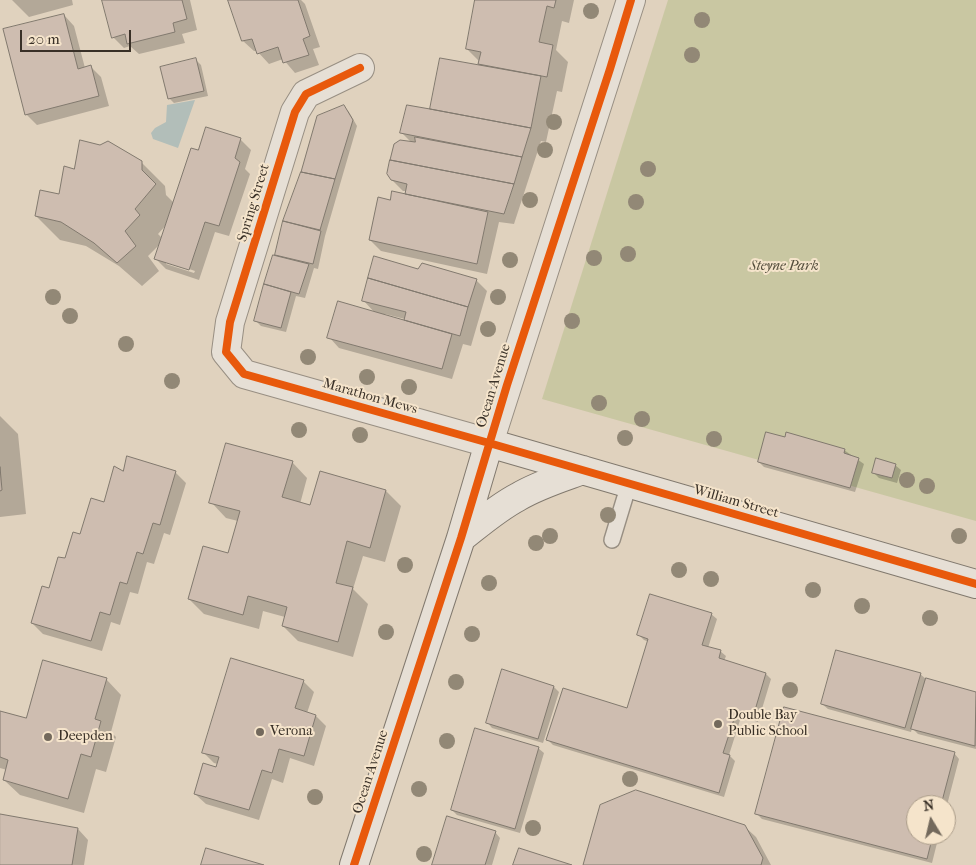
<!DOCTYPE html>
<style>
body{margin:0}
#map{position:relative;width:976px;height:865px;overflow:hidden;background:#e0d2be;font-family:"IM FELL French Canon",serif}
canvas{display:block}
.north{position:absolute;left:906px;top:795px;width:50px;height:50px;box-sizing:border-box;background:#f5e4cb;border:1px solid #aa9c89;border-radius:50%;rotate:351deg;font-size:14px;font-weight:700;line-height:20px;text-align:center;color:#393027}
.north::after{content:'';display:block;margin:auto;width:18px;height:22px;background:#73695c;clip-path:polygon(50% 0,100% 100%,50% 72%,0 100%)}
.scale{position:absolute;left:20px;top:30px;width:111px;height:22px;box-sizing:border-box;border:2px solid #393027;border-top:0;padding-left:6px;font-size:15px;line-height:18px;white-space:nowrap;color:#393027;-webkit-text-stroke:4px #f5e4cb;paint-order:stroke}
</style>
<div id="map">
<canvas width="976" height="865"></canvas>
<div class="north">N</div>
<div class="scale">20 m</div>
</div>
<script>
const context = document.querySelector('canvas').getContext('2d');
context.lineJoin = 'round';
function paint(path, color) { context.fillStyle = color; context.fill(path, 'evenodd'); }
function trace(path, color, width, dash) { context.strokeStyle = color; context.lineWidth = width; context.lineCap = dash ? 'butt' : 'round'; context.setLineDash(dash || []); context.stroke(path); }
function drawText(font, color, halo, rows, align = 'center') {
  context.font = font + ' "IM FELL French Canon",serif'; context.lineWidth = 4; context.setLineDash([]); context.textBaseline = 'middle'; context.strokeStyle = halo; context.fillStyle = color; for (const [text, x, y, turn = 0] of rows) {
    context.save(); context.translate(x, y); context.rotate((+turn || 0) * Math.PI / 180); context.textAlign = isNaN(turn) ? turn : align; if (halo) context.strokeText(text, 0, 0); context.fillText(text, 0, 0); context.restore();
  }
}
paint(new Path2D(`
 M668,0H976V521L542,399Z`), '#c9c7a2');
paint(new Path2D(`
 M195,100L178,148L153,139L151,133L155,128L166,122L167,105Z`), '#b2beb9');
paint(new Path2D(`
 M12,0H72L73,5L29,17Z
 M104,0H190L197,30L182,34L185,43L139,54L130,46L124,48L113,37Z
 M229,0H301L305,4L320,47L313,49L319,65L295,73L283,59L269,64L257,51H254L243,41Z
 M476,0H574L569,23L562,21L556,50L568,62L562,92L557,91L546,142L541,141L514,224L499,222L487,274L381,251L370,240L391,201L406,195L407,191H403L392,180L412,143L402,133L431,111L479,65L480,62L467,49Z
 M64,15L74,26L85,68L91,67L101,77L109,106L37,125L26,114Z
 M195,59L201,65L208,96L174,103L169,98Z
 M344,107L349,112L357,126L325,236L318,269L314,268L305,298L296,296L286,332L261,326L256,321L274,256H276L284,222L302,172Z
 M206,128L241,140L251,150L245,169L250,174L229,236L215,232L199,280L166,269L155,258L161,243L148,256L159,271L142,286L119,266L86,246L60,240L36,216L60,196L75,171L141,162L165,186L166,195L174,203L199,151ZM167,224L162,238L158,234ZM166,261L195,271L194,273L166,264Z
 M419,271L476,280L487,291L471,346L463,344L452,379L339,348L329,337L376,314L363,300ZM385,314L405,319V322L385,316Z
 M0,416L18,434L26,514L0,517Z
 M844,450L864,464L855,492L764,467L759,462Z
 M292,462L307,478L300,504L311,507L386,491L401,506L385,562L363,556L353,589L368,604L353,657L298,641L283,626L285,617L263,611L259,629L204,614L189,599L229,554L238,521L226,518L211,502Z
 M895,465L901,470L897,483L879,478L873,472Z
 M175,472L186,483L170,535L164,533L154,564L147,562L138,594L130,592L120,625L111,622L102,651L43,634L32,623L66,559L124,473Z
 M711,614L717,619L708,648L720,651L726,656L724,661L766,674L771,679L758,722L741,717L729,755L735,761L724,797L553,745L548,740L628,709L649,642L644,640L639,635Z
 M503,671L554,687L559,692L543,743L492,728L487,722Z
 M920,674L926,679L976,693V749L918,734L912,728L911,732L828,709L822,704Z
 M106,679L121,695L111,732L116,737L106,772L96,769L84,813L20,795L4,780L7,770L0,768V712L27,720Z
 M303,681L314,692L307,713L316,716L326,726L314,766L290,758L283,783L272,779L259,820L206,804L195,794L216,768L218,764L214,763L203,752Z
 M538,748L544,753L520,833L457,815L452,810Z
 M954,753L959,759L946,809V805H916V835H939L932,863L762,819L757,814Z
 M0,815L78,829L88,840L84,865H0Z
 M744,826L756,837L771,865H585Z
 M495,832L500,838L492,865H433Z`), '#0003');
const building = new Path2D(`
 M102,0H182L187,19L173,23L175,32L127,44L125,34L112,38Z
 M228,0H298L310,36L303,39L309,55L283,63L278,47L257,54L252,39L242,41Z
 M475,0H556L554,8L547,6L539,42L553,45L547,77L478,64L481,52L466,49Z
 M64,14L78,69L91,65L99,96L25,115L3,29Z
 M196,58L204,91L168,99L160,67Z
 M440,58L541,76L531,128L430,109Z
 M344,105L353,120L335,179L301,172L317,116Z
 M407,105L430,109L531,128L522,157L400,133Z
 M206,127L241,138L235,158L240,162L219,226L205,222L189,270L154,259L191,148L198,150Z
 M415,137L522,157L514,184L390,160L394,144L400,140L415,142Z
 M80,140L100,145L108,141L142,161V170L156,184L135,209L140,215L125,231L136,246L117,263L94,243L61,222L35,216L40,190L59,194L64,166L74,169Z
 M390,160L514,184L504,214L405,194L407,184L391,180L387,174Z
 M301,172L335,179L320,230L283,221Z
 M392,191L488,212L477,264L369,240L378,197L390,200Z
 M283,221L321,231L313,264L275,255Z
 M273,255L309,264L299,294L264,284Z
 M374,256L418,269L422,263L477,279L468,307L368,278Z
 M368,278L468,307L460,336L404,320L406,312L362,301Z
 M264,284L291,292L281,328L254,321Z
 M338,301L452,334L442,369L327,338Z
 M766,432L785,437L786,432L845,449L844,453L859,458L850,488L758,462Z
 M226,443L293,461L282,497L310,505L320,471L386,490L370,548L347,541L336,583L353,587L338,642L282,626L287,607L248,596L243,615L188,599L203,546L228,553L240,511L209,503Z
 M127,456L176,471L160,525L153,523L143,554L137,552L127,584L120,582L110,615L100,612L91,641L31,623L42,586L49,588L58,557L65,558L73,532L80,534L91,498L104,502L114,466L123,471Z
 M876,458L896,464L892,478L872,473Z
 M0,467L2,490L0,491Z
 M650,594L712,613L702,645L721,650L719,658L766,673L753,717L736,713L723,753L730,755L719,793L546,740L563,688L627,708L648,639L637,635Z
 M836,650L921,673L905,728L821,704Z
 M231,658L304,680L295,708L316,715L304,756L279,749L272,773L262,770L249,810L194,794L203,763L216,767L219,757L202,753Z
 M43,660L107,678L95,719L101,721L91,757L81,754L68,799L3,780L8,760L0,757V711L26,718Z
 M502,669L554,686L538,739L486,723Z
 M926,678L976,692L975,746L911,729Z
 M784,707L955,752L941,805H916V835H933L927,859L755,814Z
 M475,728L539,747L515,829L451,810Z
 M636,790L745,825L763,858L761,865H583L600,805Z
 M0,814L78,828L72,865H0Z
 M447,816L496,831L485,865H432Z
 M206,848L264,865H201Z
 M519,848L572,865H513Z`);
paint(building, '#cebdb0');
trace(building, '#81796e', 1);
const lane = new Path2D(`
 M612,540L629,484`);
const street = new Path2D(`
 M360,68L306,94L295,112L230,322L226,352L244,374L489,443L631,0`);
const secondary = new Path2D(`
 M461,538C479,524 497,508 518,497C538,485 561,478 583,470
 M354,865L461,538L489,443L976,584`);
trace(lane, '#988f83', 18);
trace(street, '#988f83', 30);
trace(secondary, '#81796e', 30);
trace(lane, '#e6dfd5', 15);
trace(street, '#e6dfd5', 28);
trace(secondary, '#e6dfd5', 28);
trace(new Path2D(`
 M360,68L306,94L295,112L230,322L226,352L244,374L489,443L976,584
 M354,865L461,538L507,385L610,69L631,0`), '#e8590c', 8);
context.fillStyle = '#928876';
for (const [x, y] of [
 [591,11],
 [702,20],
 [692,55],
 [554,122],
 [545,150],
 [648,169],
 [530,200],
 [636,202],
 [628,254],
 [594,258],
 [510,260],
 [53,297],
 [498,297],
 [70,316],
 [572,321],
 [488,329],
 [126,344],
 [308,357],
 [367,377],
 [172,381],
 [409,387],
 [599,403],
 [642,419],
 [299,430],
 [360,435],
 [625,438],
 [714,439],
 [907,480],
 [927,486],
 [608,515],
 [550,536],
 [959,536],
 [536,543],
 [405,565],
 [679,570],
 [711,579],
 [489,583],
 [813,590],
 [862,606],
 [930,618],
 [386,632],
 [472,634],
 [456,682],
 [790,690],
 [447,741],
 [630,779],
 [419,789],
 [315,797],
 [533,828],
 [424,854]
]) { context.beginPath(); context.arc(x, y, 8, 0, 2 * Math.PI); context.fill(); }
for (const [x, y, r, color] of [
 [718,724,5,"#73695c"],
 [260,732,5,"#73695c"],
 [48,737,5,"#73695c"]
]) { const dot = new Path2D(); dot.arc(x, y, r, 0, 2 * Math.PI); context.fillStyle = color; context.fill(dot); trace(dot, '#f5e4cb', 2); }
drawText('14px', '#393027', '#f5e4cb', [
 ["Spring Street",254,203,-73],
 ["Ocean Avenue",494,386,-73],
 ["Marathon Mews",370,397,16],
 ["William Street",736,502,16],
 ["Ocean Avenue",371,772,-72]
]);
drawText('italic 14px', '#524c3b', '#f5e4cb', [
 ["Steyne Park",784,267]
]);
drawText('14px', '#393027', '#f5e4cb', [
 ["Double Bay",728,716],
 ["Public School",728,732],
 ["Verona",270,732],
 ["Deepden",58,737]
], 'left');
</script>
